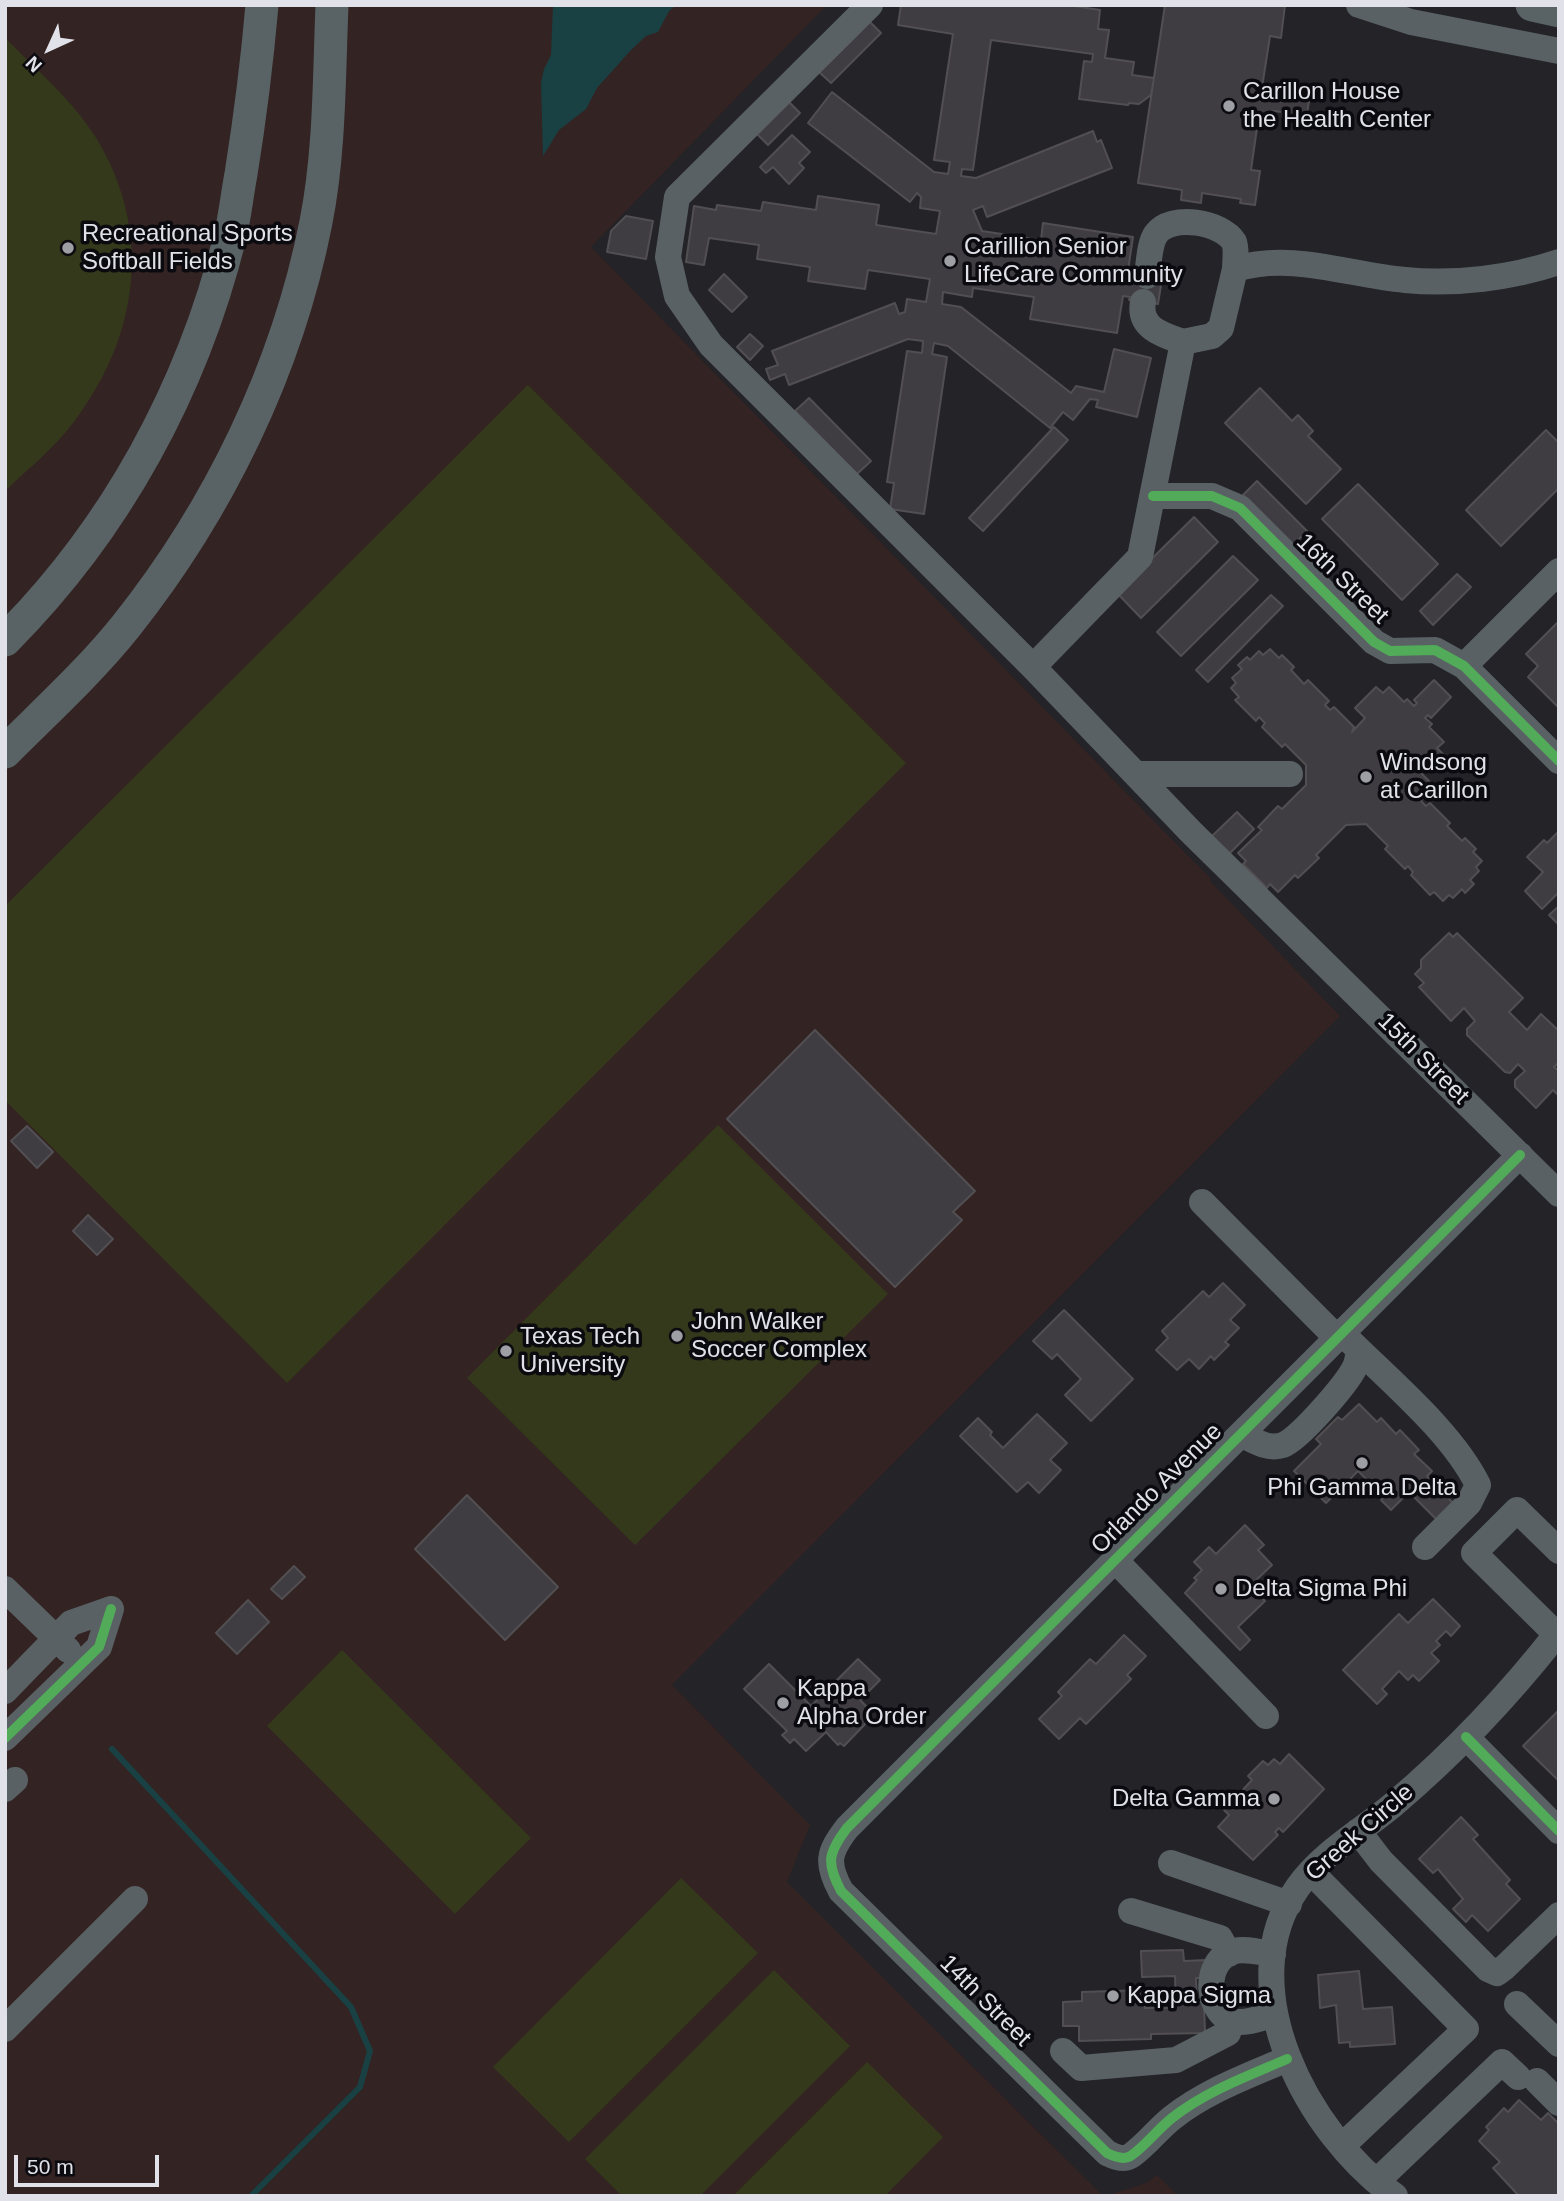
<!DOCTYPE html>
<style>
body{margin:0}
#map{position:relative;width:1564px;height:2201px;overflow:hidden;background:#232328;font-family:Arial,sans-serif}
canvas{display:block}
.frame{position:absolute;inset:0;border:7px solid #e1e1e9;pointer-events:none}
.north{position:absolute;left:14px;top:14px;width:70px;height:70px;-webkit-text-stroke:5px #0a0a0f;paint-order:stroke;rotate:225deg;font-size:19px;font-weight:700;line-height:28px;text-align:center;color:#e1e1e9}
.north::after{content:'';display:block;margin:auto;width:24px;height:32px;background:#e1e1e9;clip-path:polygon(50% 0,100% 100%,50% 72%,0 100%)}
.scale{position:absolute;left:14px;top:2155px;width:145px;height:32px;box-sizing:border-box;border:4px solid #e1e1e9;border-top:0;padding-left:9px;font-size:21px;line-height:24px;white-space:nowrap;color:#e1e1e9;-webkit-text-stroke:5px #0a0a0f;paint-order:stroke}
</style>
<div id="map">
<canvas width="1564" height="2201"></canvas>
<div class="frame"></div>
<div class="north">N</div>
<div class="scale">50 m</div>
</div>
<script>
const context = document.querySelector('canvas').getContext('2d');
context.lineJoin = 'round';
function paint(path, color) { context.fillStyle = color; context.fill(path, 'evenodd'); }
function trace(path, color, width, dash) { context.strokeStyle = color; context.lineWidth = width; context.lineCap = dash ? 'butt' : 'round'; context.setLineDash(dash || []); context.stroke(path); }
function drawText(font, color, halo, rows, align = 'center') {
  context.font = font + ' Arial,sans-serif'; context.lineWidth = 7; context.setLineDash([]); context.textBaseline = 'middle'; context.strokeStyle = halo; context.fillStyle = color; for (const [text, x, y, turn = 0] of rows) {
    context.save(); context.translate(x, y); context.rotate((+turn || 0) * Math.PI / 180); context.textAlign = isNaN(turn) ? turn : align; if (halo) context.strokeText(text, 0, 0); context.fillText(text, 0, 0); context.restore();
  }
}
paint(new Path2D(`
 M5,5H827L591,247L1210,878V881L1340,1016L672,1685L810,1825L787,1882L1103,2196H5Z
 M1157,2175L1178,2196H1105L1146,2183Z`), '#332322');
paint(new Path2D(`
 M5,38C36,69 71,99 95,136C154,231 139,337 73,423C54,448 28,469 5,491Z
 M528,385L906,763L287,1383L5,1100V906Z
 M718,1125L888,1294L635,1545L467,1378Z
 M342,1650L531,1838L455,1914L267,1726Z
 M681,1878L758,1953L569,2142L493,2067Z
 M774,1970L850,2046L700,2196H622L585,2159Z
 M867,2062L943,2137L885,2196H733Z`), '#35391b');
paint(new Path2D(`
 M553,5H676L669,11L658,32L646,36L631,50L597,88L586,109L559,130L543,156L541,83L544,69L551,55Z`), '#194143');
trace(new Path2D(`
 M112,1749L351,2007L370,2051L360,2087L251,2196`), '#194143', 6);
const building = new Path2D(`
 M901,5H1068L1100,10L1098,29L1109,30L1105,58L1134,62L1132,75L1154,78L1151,95L1139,104L1129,103L1128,105L1079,99L1084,61L1092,62L1093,54L991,40L973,170L962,169L961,176L976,178L1093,131L1097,142L1101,140L1112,168L987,217L983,206L973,210L982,231L1041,240L1043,223L1133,237L1127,277H1131L1132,274L1162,279L1158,304L1129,300L1130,297L1123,296L1117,333L1030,319L1034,297L973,288L972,297L943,292L942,304L961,307L1071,393L1076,386L1104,392L1114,349L1151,358L1137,417L1096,407L1098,400L1090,399L1073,420L1063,412L1050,428L948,346L934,343L932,354L947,357L924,514L890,509L894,483L887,482L907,351L922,353L923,341L908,339L789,385L785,374L770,380L766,369L778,365L772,351L895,303L899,314L905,312L907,299L926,302L930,279L868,270L865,289L808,281L810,267L757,259L759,245L709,238L704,265L686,262L694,206L716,210L717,205L761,211L763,202L816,210L818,196L879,205L876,225L936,234L940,211L920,208L921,197L917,193L910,202L808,123L832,92L934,172L948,174L950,162L934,160L953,34L898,25Z
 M1165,5H1285L1281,38L1270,36L1261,94L1275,96L1274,100L1283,102L1284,98L1309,101L1306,120L1282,117V112L1273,111L1271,116L1259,114L1251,170L1260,171L1255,205L1240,203L1241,199L1202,193L1201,203L1181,200L1182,190L1138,183Z
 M868,20L881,33L831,83L818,71Z
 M787,100L800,113L768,145L755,132Z
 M792,135L810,152L799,163L804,168L789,184L773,167L766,173L760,167Z
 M626,216L653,221L646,259L607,252L611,231Z
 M724,274L747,297L732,312L709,290Z
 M750,334L763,346L750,360L737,347Z
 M1260,388L1292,421L1298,415L1313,431L1308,436L1341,469L1306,504L1225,423Z
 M809,398L871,461L857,474L795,411Z
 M1054,427L1068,440L983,531L969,518Z
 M1546,430L1559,443V488L1501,546L1466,510Z
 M1257,481L1307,531L1293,545L1243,495Z
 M1358,484L1438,564L1402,600L1322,519Z
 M1194,517L1218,542L1141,618L1117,593Z
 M1233,556L1258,580L1181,656L1157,632Z
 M1457,574L1471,587L1433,625L1420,611Z
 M1271,595L1283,606L1208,682L1196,670Z
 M1559,621V708L1528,677L1538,666L1526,654Z
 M1270,649L1279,658L1282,655L1294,667L1291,670L1304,684L1308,680L1329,701L1325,705L1330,710L1334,707L1354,727L1352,732L1365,718L1355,708L1376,687L1383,693L1389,687L1404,702L1407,699L1414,706L1417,703L1414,700L1434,680L1451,697L1431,718L1428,715L1425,718L1432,724L1429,727L1444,742L1437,748L1444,755L1428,771L1422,764L1417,769L1431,783V789L1421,801L1426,806L1430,803L1450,823L1447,826L1462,841L1465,838L1476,849L1473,852L1482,861L1476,867L1479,871L1470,880L1474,884L1465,893L1462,889L1453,898L1449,895L1443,901L1434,892L1430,895L1411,875L1413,872L1408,866L1405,869L1385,849L1388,846L1366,824L1346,825L1316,855L1319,858L1298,878L1295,875L1278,892L1270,884L1267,888L1243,864L1246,861L1238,853L1262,830L1258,827L1278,806L1282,809L1306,785V765L1285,744L1282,747L1262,727L1265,723L1259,717L1256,721L1235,700L1239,697L1231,688L1236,683L1232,678L1242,669L1238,665L1247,657L1250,660L1259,651L1263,655Z
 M1237,812L1254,829L1229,854L1211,837Z
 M1559,831V892L1542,909L1525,891L1543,872L1527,857L1544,840L1547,843Z
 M1559,906V925L1549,915Z
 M1449,933L1453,937L1457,933L1523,998L1509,1012L1527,1030L1541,1014L1559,1031V1062L1554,1067L1559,1071L1558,1095L1553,1090L1536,1108L1515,1087V1080L1525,1071L1518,1064L1510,1073L1505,1072L1467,1035V1029L1475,1021L1464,1008L1451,1021L1419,987L1424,983L1415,974L1421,968V960Z
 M815,1030L975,1191L953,1212L962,1220L895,1287L727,1119Z
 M27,1126L53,1152L37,1168L11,1141Z
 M88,1215L113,1239L97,1255L73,1231Z
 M1223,1283L1245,1305L1230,1320L1239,1328L1225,1342L1229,1345L1214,1360L1211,1356L1199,1369L1189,1359L1177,1370L1156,1350L1168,1338L1162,1331L1203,1291L1209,1297Z
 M1064,1310L1133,1379L1091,1421L1065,1395L1081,1379L1057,1354L1052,1359L1033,1341Z
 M1359,1404L1377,1422L1381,1418L1396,1434L1400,1430L1419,1450L1414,1454L1432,1471L1427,1476L1454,1504L1438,1521L1409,1492L1391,1510L1381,1500L1384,1497L1358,1471L1326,1503L1294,1471L1321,1444L1316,1439L1338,1417L1342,1420Z
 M1037,1414L1067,1443L1050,1460L1061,1470L1039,1493L1028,1482L1017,1492L960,1436L978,1418L992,1432L990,1435L1003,1448Z
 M467,1495L558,1587L505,1640L415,1549Z
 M1245,1525L1264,1545L1258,1550L1272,1565L1250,1586L1265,1601L1238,1627L1250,1640L1240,1650L1185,1593L1197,1580L1194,1578L1202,1570L1194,1562L1209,1547L1216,1554Z
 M294,1566L305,1577L282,1599L271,1589Z
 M1433,1599L1460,1626L1451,1636L1446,1631L1436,1641L1440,1645L1431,1653L1439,1661L1419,1681L1413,1675L1408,1680L1399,1671L1382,1689L1387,1694L1377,1704L1343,1670L1399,1614L1408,1623Z
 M248,1600L269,1622L237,1654L216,1633Z
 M1124,1635L1146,1656L1127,1675L1131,1679L1086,1724L1080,1718L1059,1739L1039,1719L1062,1696L1058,1692L1090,1659L1096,1664Z
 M858,1659L880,1680L860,1700L872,1712L867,1717L870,1719L844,1746L840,1743L838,1745L826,1732L806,1751L794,1739L790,1743L782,1735L787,1731L744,1689L769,1664L811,1706Z
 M1559,1710V1781L1523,1746Z
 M1289,1754L1324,1789L1283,1832L1279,1828L1275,1832L1278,1835L1253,1860L1218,1827L1229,1815L1224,1810L1252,1780L1248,1776L1263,1761L1268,1765L1274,1759L1280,1764Z
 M1461,1817L1478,1835L1473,1839L1510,1880L1506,1884L1520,1899L1488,1931L1472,1915L1466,1922L1453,1909L1463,1899L1438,1869L1433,1873L1419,1859Z
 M1183,1950L1184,1961L1206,1960V1978H1196L1197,2002H1204L1205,2033L1151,2034V2039L1079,2041V2026H1063V2002L1082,2001V1992L1144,1990L1145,2008H1176L1175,1976L1142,1977L1141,1951Z
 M1359,1971L1363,2009L1392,2007L1395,2044L1350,2047V2042L1339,2043L1336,2005L1320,2008L1318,1975Z
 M1519,2100L1541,2120L1548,2113L1559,2124V2196H1519L1493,2168L1500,2162L1479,2141L1489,2130L1486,2127L1504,2108L1508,2112Z`);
paint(building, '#3f3d41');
trace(building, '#524f53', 2);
trace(new Path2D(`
 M870,5L677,197L668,257L677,296L711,345L1033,667L1191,832L1559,1194
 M1359,5L1411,22L1559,51
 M1147,276C1149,264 1149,244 1156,234C1171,213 1222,222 1234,242C1237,249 1235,261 1235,269
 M1143,302C1138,328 1163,335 1183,342
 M1153,496H1212L1240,508L1374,642L1390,651L1435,650L1464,666L1559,761
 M1464,666L1559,571
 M1033,667L1140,557L1183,342L1212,336L1221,328L1235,269C1292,252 1348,275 1405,280C1455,285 1511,278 1559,262
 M1136,774H1290
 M1202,1202L1337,1338
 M1342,1333C1385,1377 1451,1430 1478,1485L1469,1503L1425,1547
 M1241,1434C1254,1441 1268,1450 1283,1445C1300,1438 1346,1385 1355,1367C1357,1363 1358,1356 1359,1351
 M1115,1560L1266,1716
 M5,1589L68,1650
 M1556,1634L1474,1553L1517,1510L1559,1551
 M5,1691L71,1623L111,1609
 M1466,1737L1559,1831
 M5,1738L99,1647L111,1609
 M5,1789L15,1780
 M1358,1831L1381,1861L1488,1969L1497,1973L1505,1967L1559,1915
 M1171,1863L1289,1904
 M1311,1872L1466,2029L1342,2146
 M1131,1911L1220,1938L1229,1954
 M1273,1954C1262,1953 1246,1948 1235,1951C1201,1959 1205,2018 1238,2022C1249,2023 1264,2017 1275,2014
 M1517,2004L1559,2044
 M5,2029L135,1899
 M1063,2051L1081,2068L1176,2060L1228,2033L1232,2020
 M1287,2059C1248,2076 1206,2091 1172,2118C1158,2129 1147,2144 1132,2155C1125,2161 1115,2157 1107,2153L841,1891C826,1863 828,1853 847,1828L1520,1155
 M1537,2081L1559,2103
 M1377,2181L1502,2062L1518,2077
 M1395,2196C1308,2135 1228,1986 1298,1887C1323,1852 1362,1831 1394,1804C1455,1752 1510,1694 1559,1631`), '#596164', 26);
trace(new Path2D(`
 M1532,5L1559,11
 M5,640C116,529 192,389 230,237C235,216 237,195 241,174C250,118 257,62 262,5
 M5,752C46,711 90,671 126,626C219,509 287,369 316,222C330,151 329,77 332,5`), '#596366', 33);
trace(new Path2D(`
 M1153,496H1212L1240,508L1374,642L1390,651L1435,650L1464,666L1559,761
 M1466,1737L1559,1831
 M5,1738L99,1647L111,1609
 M1287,2059C1248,2076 1206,2091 1172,2118C1158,2129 1147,2144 1132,2155C1125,2161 1115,2157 1107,2153L841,1891C826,1863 828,1853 847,1828L1520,1155`), '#51ab58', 10);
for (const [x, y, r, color] of [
 [1229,106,7,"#9e9ea5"],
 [68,248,7,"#9e9ea5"],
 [950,261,7,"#9e9ea5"],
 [1366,777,7,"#9e9ea5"],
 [677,1336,7,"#9e9ea5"],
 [506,1351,7,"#9e9ea5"],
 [1362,1463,7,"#9e9ea5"],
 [1221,1589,7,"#9e9ea5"],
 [783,1703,7,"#9e9ea5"],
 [1274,1799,7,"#9e9ea5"],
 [1113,1996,7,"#9e9ea5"]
]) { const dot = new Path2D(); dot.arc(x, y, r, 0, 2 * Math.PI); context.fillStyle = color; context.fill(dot); trace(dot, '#0a0a0f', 2.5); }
drawText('24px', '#e1e1e9', '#0a0a0f', [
 ["Carillon House",1243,92],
 ["the Health Center",1243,120],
 ["Recreational Sports",82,234],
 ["Softball Fields",82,262],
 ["Carillion Senior",964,247],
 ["LifeCare Community",964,275],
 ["Windsong",1380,763],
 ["at Carillon",1380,791],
 ["John Walker",691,1322],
 ["Soccer Complex",691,1350],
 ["Texas Tech",520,1337],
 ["University",520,1365],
 ["Phi Gamma Delta",1362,1488,"center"],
 ["Delta Sigma Phi",1235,1589],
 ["Kappa",797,1689],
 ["Alpha Order",797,1717],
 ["Delta Gamma",1260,1799,"right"],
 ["Kappa Sigma",1127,1996]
], 'left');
drawText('24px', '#e1e1e9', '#0a0a0f', [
 ["16th Street",1342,579,44],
 ["15th Street",1423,1059,45],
 ["Orlando Avenue",1157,1489,-45],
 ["Greek Circle",1360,1833,-41],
 ["14th Street",985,2001,45]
]);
</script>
